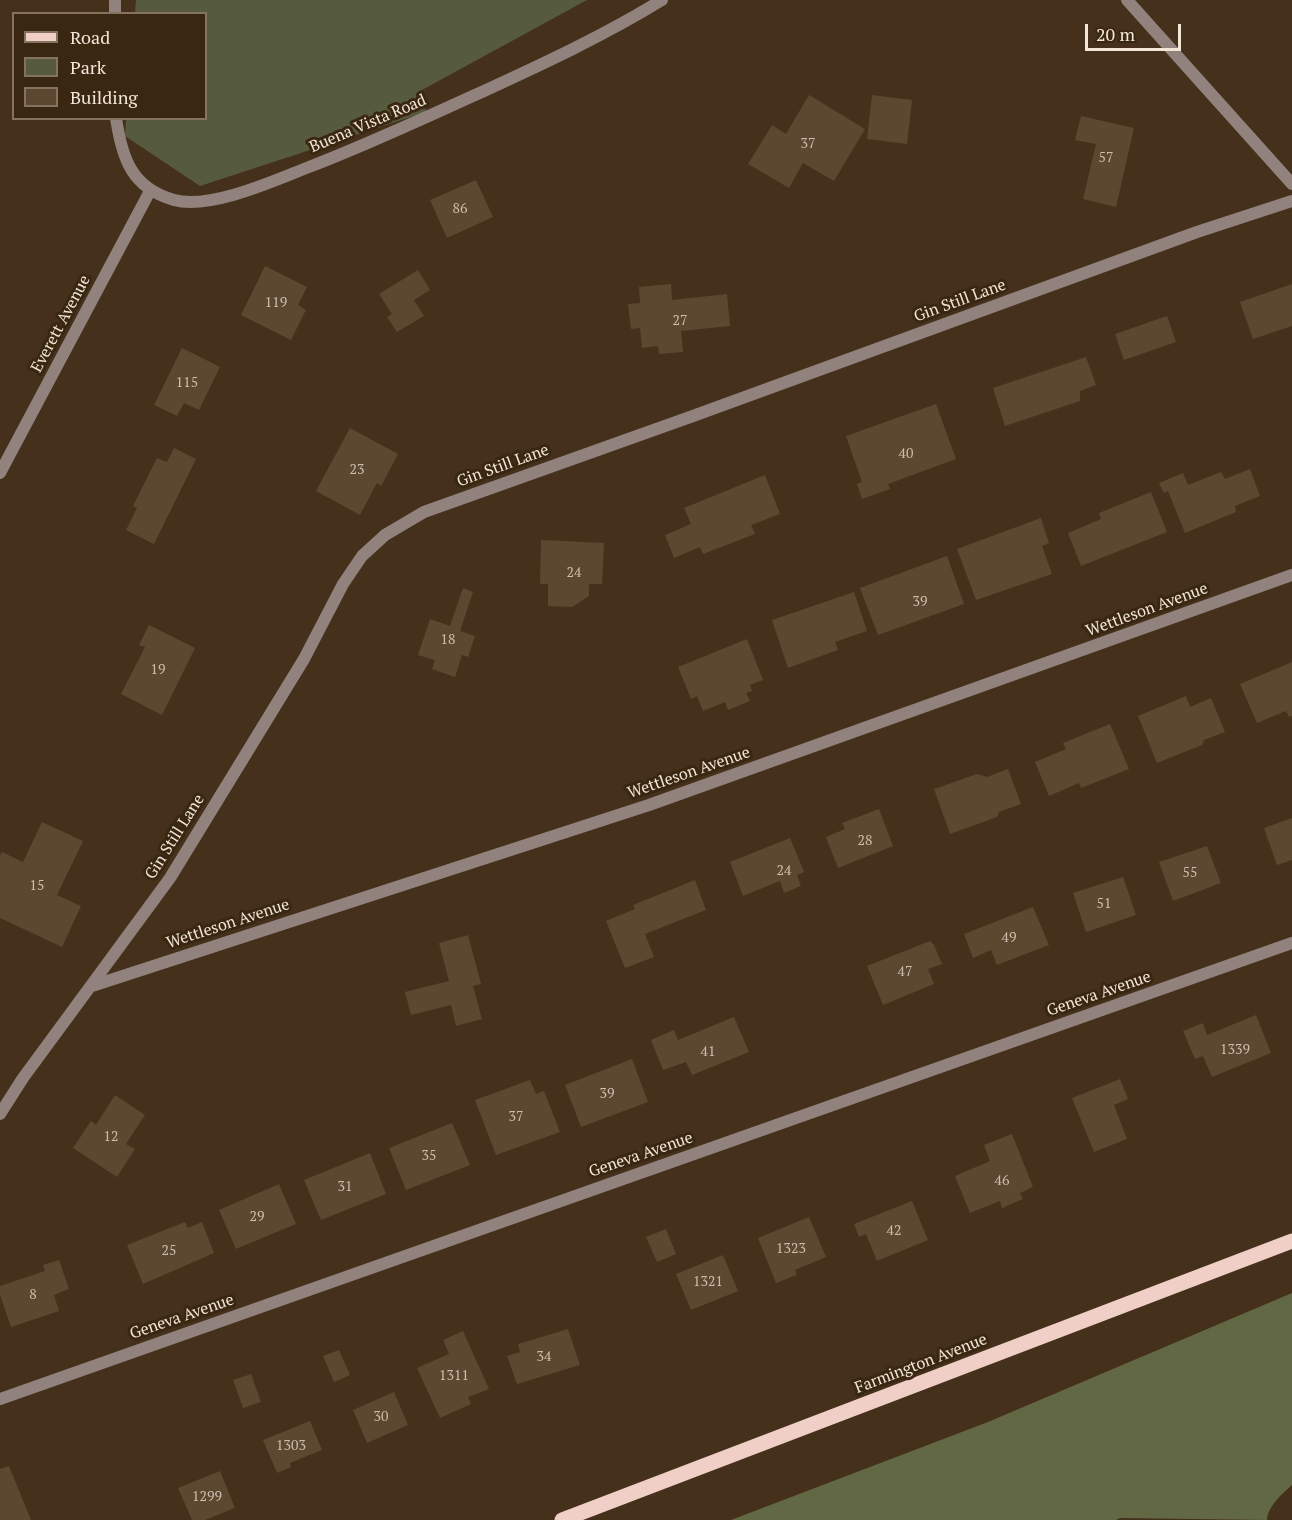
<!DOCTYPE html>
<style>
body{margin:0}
#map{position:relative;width:1292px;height:1520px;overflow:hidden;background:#45311b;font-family:"PT Serif",serif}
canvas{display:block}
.legend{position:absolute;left:12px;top:12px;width:195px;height:108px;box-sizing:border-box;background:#3a2711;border:2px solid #847361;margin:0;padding:8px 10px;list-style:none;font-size:18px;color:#f2e6d8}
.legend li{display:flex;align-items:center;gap:12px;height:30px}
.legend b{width:30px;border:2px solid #847361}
.scale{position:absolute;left:1085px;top:24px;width:96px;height:27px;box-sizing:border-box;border:3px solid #f2e6d8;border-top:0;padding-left:8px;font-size:18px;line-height:21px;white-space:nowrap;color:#f2e6d8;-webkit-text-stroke:4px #3a2711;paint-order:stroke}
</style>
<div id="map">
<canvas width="1292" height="1520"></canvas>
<ul class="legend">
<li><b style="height:8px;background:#efcfc6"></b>Road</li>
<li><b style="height:16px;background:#575b3e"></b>Park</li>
<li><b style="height:16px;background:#5c4730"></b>Building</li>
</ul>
<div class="scale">20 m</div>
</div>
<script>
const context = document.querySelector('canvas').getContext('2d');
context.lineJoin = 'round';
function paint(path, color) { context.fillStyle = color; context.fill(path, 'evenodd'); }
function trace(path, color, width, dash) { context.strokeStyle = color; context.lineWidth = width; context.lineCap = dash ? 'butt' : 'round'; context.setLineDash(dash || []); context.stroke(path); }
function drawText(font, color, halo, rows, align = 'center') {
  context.font = font + ' "PT Serif",serif'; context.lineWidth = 6; context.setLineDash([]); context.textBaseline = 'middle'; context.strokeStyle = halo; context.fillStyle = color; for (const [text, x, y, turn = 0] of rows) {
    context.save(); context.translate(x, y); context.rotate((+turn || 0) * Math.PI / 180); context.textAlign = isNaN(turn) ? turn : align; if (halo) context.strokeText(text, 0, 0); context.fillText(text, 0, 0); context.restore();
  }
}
paint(new Path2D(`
 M136,0H587L422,90L426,112L200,186L125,136L126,119L206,118V14L135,13Z`), '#575b3e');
paint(new Path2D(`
 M1292,1293V1485C1282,1494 1268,1506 1267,1520L1120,1518L1116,1520H731L988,1422Z`), '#636844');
paint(new Path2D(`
 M809,95L865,129L834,181L803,163L789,188L748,164L772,125L786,134Z
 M872,95L912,100L907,144L867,139Z
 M1081,116L1134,128L1116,207L1083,199L1096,144L1075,140Z
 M476,180L493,217L447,238L430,200Z
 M265,266L307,287L298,305L306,310L291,340L241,315Z
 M418,270L430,290L414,300L424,316L397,332L387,317L392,314L379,294Z
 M671,284L672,300L727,294L730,326L681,331L683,352L659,354L658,346L642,348L640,328L631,329L628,304L640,303L639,287Z
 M1292,284V326L1253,339L1240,302Z
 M1167,316L1176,342L1124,360L1115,334Z
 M182,348L220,367L199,410L184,403L177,416L154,405Z
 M1086,357L1096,385L1080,391V401L1005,426L993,388Z
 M936,404L956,459L888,484L890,489L862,499L857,484L862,482L846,436Z
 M350,428L398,454L381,486L377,483L360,515L316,491Z
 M174,448L196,459L154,544L126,530L137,508L133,506L157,458L167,462Z
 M1250,469L1260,496L1235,506L1236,512L1185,533L1168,491L1164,493L1159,483L1183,473L1188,485L1221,472L1225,479Z
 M765,475L780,514L751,525L755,534L703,554L700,547L674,558L665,535L691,524L684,508Z
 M1151,492L1167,532L1081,566L1068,533L1101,519L1099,513Z
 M1041,518L1049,543L1042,546L1052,574L976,600L957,549Z
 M541,540L604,543L602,584H589V596L572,607L548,606V584H540Z
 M947,556L964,604L878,635L860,588Z
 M463,588L473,592L460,631L475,636L468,657L462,655L455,677L432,669L435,660L418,655L430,619L450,626Z
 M854,592L867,631L835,642L838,650L788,668L772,620Z
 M149,625L195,648L162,715L121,694L145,647L139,645Z
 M747,639L763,680L750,685L752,691L746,693L750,701L728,710L725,702L703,711L697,696L691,699L678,667Z
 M1292,662V716L1289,717L1286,711L1257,723L1240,684Z
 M1186,696L1190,707L1211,698L1225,732L1204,740L1202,745L1157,763L1138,716Z
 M1110,724L1129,769L1081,788L1079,783L1049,796L1035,762L1066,749L1063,743Z
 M1008,769L1021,804L999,812L997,817L950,834L934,789L977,774L987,777Z
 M879,809L893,846L838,868L826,837L845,829L842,823Z
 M1292,818V860L1277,865L1264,828Z
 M42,822L83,841L57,895L81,906L62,947L0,918V856L2,852L23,862Z
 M790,838L804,872L797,875L801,886L784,893L780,881L743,896L730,862Z
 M1207,846L1221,883L1173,901L1159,862Z
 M1123,877L1136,915L1086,932L1073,893Z
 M695,880L706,910L645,934L654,957L625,968L606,921L635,909L633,905Z
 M1033,907L1049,945L997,965L991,950L973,958L964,934Z
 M468,935L481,984L473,986L482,1019L456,1026L451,1005L411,1015L405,992L449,981L439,943Z
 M930,941L934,945L942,964L928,969L934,984L883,1005L867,966Z
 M1256,1015L1271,1053L1212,1077L1203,1056L1195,1059L1183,1031L1203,1023L1207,1035Z
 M734,1017L749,1052L692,1075L686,1062L663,1070L651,1040L674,1030L678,1040Z
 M632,1059L648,1102L581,1127L565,1085Z
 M1120,1079L1128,1099L1114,1105L1127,1139L1094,1152L1072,1098Z
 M530,1080L536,1094L544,1091L560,1132L496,1155L475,1100Z
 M115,1095L145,1115L126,1144L135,1149L117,1177L73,1148L91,1121L96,1125Z
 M452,1123L470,1165L406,1190L389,1148Z
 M1012,1134L1033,1187L1020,1193L1023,1199L1002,1208L1000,1201L970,1213L955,1176L990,1161L984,1145Z
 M370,1153L386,1194L321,1220L304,1180Z
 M279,1184L296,1224L236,1249L219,1210Z
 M912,1201L928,1240L877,1261L866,1234L859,1237L854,1224Z
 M809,1217L826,1257L795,1270L797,1275L776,1283L758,1238Z
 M185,1222L188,1228L202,1222L214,1253L143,1284L127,1245Z
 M666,1229L676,1254L657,1262L646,1237Z
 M723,1255L738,1291L691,1310L676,1274Z
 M59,1260L69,1289L54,1295L59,1311L11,1327L0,1295V1286L45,1271L43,1265Z
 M568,1329L580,1365L517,1384L507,1356L520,1352L518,1344Z
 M463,1331L489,1389L468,1397L471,1404L440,1418L417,1368L449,1354L443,1340Z
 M339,1350L350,1375L334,1382L323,1356Z
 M251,1374L261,1402L243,1408L233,1380Z
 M394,1392L408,1425L367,1443L353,1410Z
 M310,1421L322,1450L290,1463L291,1467L277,1473L263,1440Z
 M9,1466L31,1520H0V1469Z
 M220,1471L235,1508L205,1520H192L178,1488Z`), '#5c4730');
trace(new Path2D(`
 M1127,0L1292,184
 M115,14V0
 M116,118C122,159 132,188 174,200C210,210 276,180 309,167C369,144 426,117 484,91C545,63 605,35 662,0
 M0,473L150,191
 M92,986L649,805L1292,575
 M0,1114L23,1078L170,878L304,659L343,584L362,556L385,535L424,512L693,416L1197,232L1292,201
 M0,1399L1292,943`), '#92827e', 12);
trace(new Path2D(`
 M562,1520L1292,1241`), '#efcfc6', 15);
drawText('14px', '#ccbeae', null, [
 ["37",808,144],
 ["57",1106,158],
 ["86",460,209],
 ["119",276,303],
 ["27",680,321],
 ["115",187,383],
 ["40",906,454],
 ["23",357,470],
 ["24",574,573],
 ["39",920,602],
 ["18",448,640],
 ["19",158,670],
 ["28",865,841],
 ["24",784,871],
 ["55",1190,873],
 ["15",37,886],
 ["51",1104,904],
 ["49",1009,938],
 ["47",905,972],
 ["1339",1235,1050],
 ["41",708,1052],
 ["39",607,1094],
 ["37",516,1117],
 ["12",111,1137],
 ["35",429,1156],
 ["46",1002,1181],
 ["31",345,1187],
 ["29",257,1217],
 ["42",894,1231],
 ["1323",791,1249],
 ["25",169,1251],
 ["1321",708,1282],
 ["8",33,1295],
 ["34",544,1357],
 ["1311",454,1376],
 ["30",381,1417],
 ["1303",291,1446],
 ["1299",207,1497]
]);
drawText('16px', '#f2e6d8', '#3a2711', [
 ["Buena Vista Road",368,124,-23],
 ["Gin Still Lane",960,301,-20],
 ["Everett Avenue",61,324,-62],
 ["Gin Still Lane",503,466,-20],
 ["Wettleson Avenue",1147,610,-20],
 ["Wettleson Avenue",689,773,-19],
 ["Gin Still Lane",175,837,-58],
 ["Wettleson Avenue",228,924,-18],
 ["Geneva Avenue",1099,994,-19],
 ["Geneva Avenue",641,1155,-19],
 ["Geneva Avenue",182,1317,-19],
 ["Farmington Avenue",921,1364,-21]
]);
</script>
